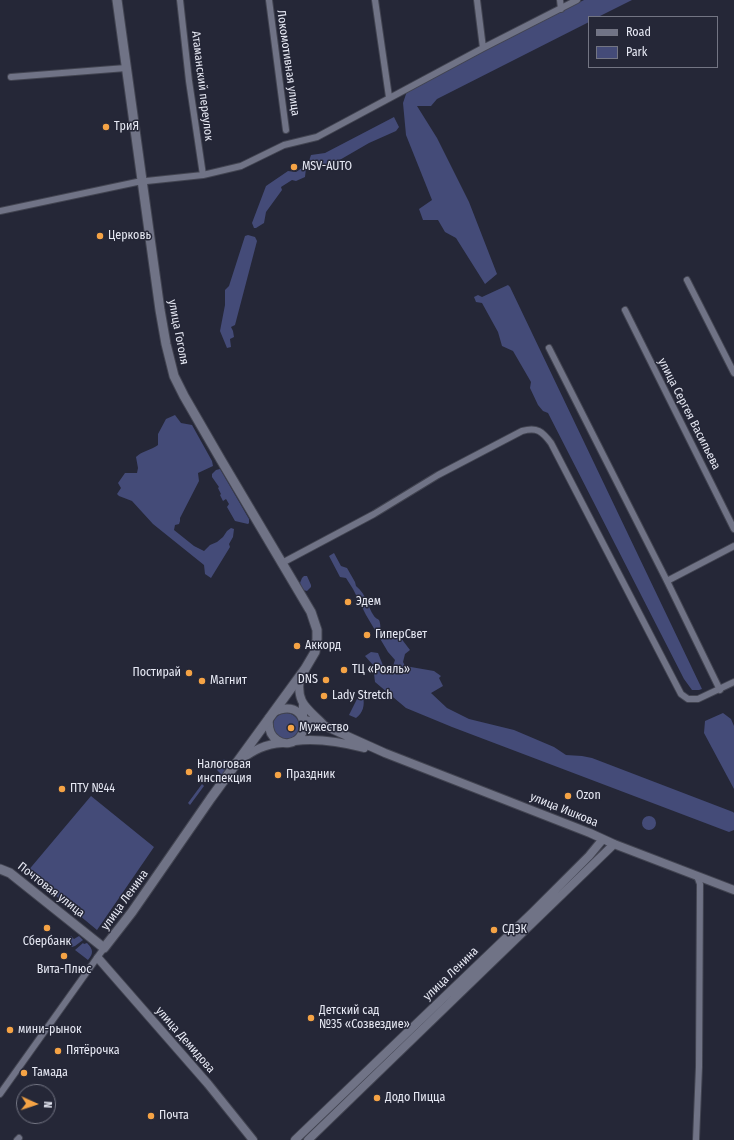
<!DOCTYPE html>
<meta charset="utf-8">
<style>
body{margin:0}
#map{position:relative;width:734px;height:1140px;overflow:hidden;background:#252737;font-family:"Fira Sans Condensed",sans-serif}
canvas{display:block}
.legend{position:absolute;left:588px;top:16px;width:130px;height:52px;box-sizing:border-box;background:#252737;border:1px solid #737583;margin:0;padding:5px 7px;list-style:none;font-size:12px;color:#e7e9f4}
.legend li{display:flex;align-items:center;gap:8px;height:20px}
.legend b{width:20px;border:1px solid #737583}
.north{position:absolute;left:16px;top:1084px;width:40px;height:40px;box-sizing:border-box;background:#252737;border:1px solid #737583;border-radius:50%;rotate:93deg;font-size:11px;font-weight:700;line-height:16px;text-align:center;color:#e7e9f4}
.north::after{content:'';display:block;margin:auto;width:14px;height:18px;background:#f5a345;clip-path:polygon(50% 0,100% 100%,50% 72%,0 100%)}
</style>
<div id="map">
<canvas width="734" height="1140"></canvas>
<ul class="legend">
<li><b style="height:5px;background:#707386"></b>Road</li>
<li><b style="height:11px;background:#444b78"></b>Park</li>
</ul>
<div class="north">N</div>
</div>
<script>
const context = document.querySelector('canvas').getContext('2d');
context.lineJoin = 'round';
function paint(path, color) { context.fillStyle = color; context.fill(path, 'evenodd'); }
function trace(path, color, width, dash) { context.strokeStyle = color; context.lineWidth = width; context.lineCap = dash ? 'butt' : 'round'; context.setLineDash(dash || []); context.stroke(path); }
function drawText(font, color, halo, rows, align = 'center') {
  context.font = font + ' "Fira Sans Condensed",sans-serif'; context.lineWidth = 3; context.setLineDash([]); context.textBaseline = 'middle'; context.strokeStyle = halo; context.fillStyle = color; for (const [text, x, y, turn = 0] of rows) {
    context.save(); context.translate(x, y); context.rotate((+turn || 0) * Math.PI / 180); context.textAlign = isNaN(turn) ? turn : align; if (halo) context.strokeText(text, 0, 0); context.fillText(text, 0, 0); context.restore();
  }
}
paint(new Path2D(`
 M584,0H632L598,17H589V22L437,99L431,106H417L437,138L469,202L497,274L485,284L456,238L445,232L438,220H423L419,209L432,200L406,135L403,103L407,91L418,83Z
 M394,117L399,127L396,131L369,143L331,165L317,164L306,168L305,177L296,181L292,180L281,187L282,190L266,212L264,223L256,228H254L252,223L266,186L288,171L296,172L308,164L311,155L325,153Z
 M248,235L255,237L257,241L235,325L231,327L233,331L234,337L230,339L231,347L227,348L220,331L225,305V290L229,286L245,236Z
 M508,285L510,287L702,689L699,690H692L684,679L548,413L543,411L538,405L530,388L531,382L513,351L502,346L498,332L482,303L476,302L474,297L478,295L482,297Z
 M175,415L181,423L192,425L212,461L213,466L198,473L199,481L180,518V521L179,524L175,525L174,530L194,546L204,551L210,545L217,542L223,537L227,531L231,528L234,529L233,537L229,544L230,547L211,578L205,574L204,565L153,524L132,501L119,496L117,494L121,488L118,483L125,473H137L138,468L136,457C142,451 151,450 158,445V434L166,419Z
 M220,469L249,519V523L248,524L235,521L227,507L229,504L226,499L223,501L220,495L221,494L218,488L219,487L212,477V474L216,470Z
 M334,553L341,566L347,568L355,582L356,586C367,595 367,606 374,616C376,619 377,618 379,620C381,624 380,629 381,633H397L410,650L405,654L403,662L405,666L434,671L441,676L439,678L443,686L431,693L447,708L469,719L514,730L554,747L566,755L582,756L592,758L733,812L734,813V830L729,832L452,727L406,708L375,682L373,665L365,656L371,652L378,653L384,668L392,669L395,660L388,652L366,615L353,589L346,578L340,577L329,556Z
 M304,576H307L311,585V587L307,591L303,590L300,583L302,578Z
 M361,696L363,697C365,705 363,713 356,718L349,715L357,699Z
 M273 726a13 13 0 1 1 26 0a13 13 0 1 1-26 0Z
 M723,713L731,719L734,726V789L704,733L705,721Z
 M224,759L228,764V767L220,779L218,777L220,773L217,770Z
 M202,784L204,786L190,805L188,803Z
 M91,796L154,847L97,930L27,872Z
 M642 823a7 7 0 1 1 14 0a7 7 0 1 1-14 0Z
 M71,936L74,939L79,936L83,940L75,946L72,947L66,941Z
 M83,943L84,944L87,943C93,949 94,953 88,960L75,950Z`), '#444b78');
const minor = new Path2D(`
 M180,0L189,81L203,175
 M269,0L286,130
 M375,0L389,97
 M477,0L483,48
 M560,0L561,9
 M11,77L126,68
 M0,211L137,182L203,175L241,166L284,145L317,137L483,48L577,0
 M687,280L734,373
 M625,310L734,529
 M549,348L667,581L720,690
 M282,563L374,514L438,475L522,431C537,427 542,431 551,443L681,694L688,699H698L734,682
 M667,581L734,546
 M0,1094L104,948
 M17,1140L19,1138
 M696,1140L699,1067L700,884L697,876`);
const tertiary = new Path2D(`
 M300,677C296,703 306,707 323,724
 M303,705V719L325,726L385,753L590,833L614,844L734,890
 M269,718C268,727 269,735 277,740C281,743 284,744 289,743C314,739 306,696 274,712
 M295,741C319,738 341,742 364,748
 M240,760C254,750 265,744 282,743
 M98,958L208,1084L253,1140
 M295,1140L532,913L589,856L603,839
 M308,1140L614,844`);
const secondary = new Path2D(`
 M0,869L10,873L104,948L132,912L211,798L305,669L315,652L317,639V630L311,612L221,460L184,396L174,376L166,344L160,310L117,0`);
trace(minor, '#424451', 8);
trace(tertiary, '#424451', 10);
trace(secondary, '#424451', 11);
trace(minor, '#707386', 6);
trace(tertiary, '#707386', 8);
trace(secondary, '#707386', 9);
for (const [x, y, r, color] of [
 [106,127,4,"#f5a345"],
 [294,167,4,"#f5a345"],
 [100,236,4,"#f5a345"],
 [348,602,4,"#f5a345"],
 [367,635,4,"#f5a345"],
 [297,646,4,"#f5a345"],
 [344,670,4,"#f5a345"],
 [189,673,4,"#f5a345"],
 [326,680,4,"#f5a345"],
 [202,681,4,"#f5a345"],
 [324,696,4,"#f5a345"],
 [291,728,4,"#f5a345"],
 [189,772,4,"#f5a345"],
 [278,775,4,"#f5a345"],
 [62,789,4,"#f5a345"],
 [568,796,4,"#f5a345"],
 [47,928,4,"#f5a345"],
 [494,930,4,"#f5a345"],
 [64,956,4,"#f5a345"],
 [311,1018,4,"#f5a345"],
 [10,1030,4,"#f5a345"],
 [58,1051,4,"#f5a345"],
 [24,1073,4,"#f5a345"],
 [377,1098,4,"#f5a345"],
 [151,1116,4,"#f5a345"]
]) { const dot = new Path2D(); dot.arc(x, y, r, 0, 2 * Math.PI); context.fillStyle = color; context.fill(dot); trace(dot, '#252737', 1.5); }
drawText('12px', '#e7e9f4', '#252737', [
 ["Локомотивная улица",288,63,82],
 ["Атаманский переулок",202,86,83],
 ["улица Гоголя",178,332,79],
 ["улица Сергея Васильева",689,414,63],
 ["улица Ишкова",564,810,22],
 ["Почтовая улица",51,890,38],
 ["улица Ленина",125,900,-54],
 ["улица Ленина",451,974,-44],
 ["улица Демидова",185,1040,49]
]);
drawText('12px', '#e7e9f4', '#252737', [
 ["ТриЯ",114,127],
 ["MSV-AUTO",302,167],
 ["Церковь",108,236],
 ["Эдем",356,602],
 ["ГиперСвет",375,635],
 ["Аккорд",305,646],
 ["ТЦ «Рояль»",352,670],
 ["Постирай",181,673,"right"],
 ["DNS",318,680,"right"],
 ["Магнит",210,681],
 ["Lady Stretch",332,696],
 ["Мужество",299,728],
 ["Налоговая",197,765],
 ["инспекция",197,779],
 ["Праздник",286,775],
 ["ПТУ №44",70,789],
 ["Ozon",576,796],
 ["СДЭК",502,930],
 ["Сбербанк",47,942,"center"],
 ["Вита-Плюс",64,970,"center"],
 ["Детский сад",319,1011],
 ["№35 «Созвездие»",319,1025],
 ["мини-рынок",18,1030],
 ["Пятёрочка",66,1051],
 ["Тамада",32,1073],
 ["Додо Пицца",385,1098],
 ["Почта",159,1116]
], 'left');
</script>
